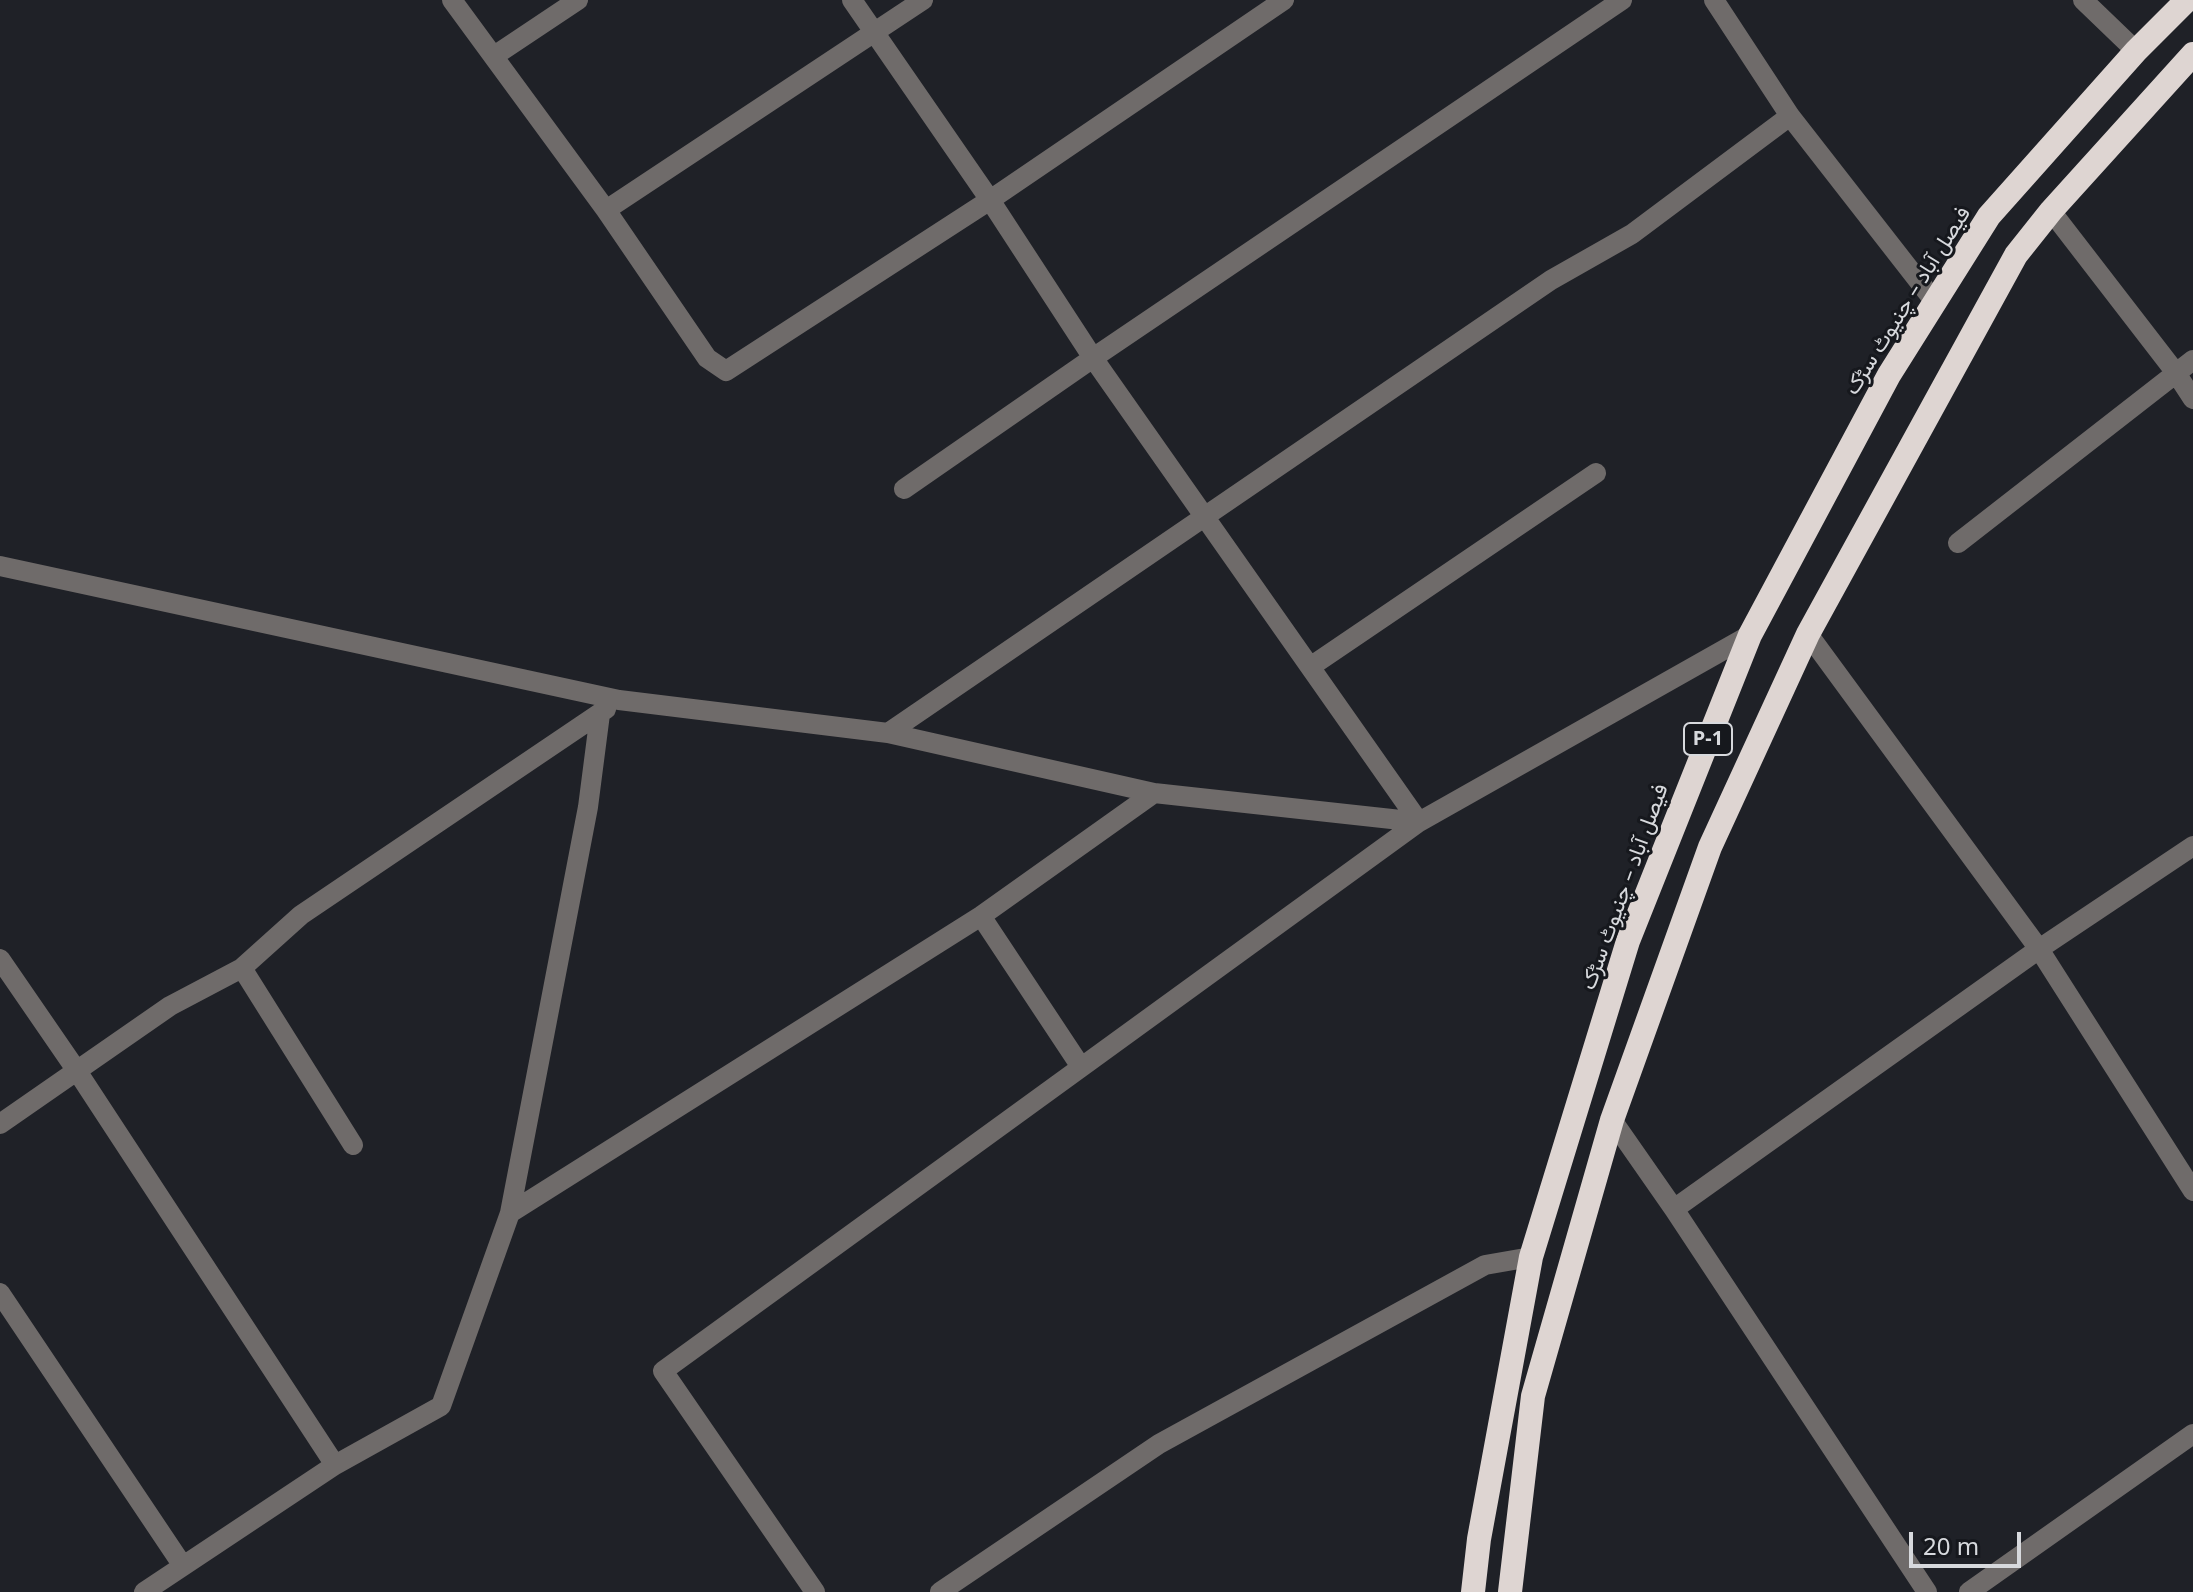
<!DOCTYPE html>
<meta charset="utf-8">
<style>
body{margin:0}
#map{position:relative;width:2193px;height:1592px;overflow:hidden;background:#1f2127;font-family:"Noto Sans",sans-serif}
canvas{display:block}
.scale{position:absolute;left:1909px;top:1532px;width:112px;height:36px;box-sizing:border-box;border:4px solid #d7d9dd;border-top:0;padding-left:10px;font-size:24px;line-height:28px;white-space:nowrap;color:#d7d9dd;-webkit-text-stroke:6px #16181d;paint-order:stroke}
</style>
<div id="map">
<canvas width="2193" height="1592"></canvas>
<div class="scale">20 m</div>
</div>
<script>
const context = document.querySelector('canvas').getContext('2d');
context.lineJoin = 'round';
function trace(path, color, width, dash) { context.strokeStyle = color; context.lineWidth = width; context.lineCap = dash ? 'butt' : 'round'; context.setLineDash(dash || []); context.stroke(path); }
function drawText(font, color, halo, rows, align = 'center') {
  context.font = font + ' "Noto Sans",Vazirmatn,sans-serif'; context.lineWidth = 6; context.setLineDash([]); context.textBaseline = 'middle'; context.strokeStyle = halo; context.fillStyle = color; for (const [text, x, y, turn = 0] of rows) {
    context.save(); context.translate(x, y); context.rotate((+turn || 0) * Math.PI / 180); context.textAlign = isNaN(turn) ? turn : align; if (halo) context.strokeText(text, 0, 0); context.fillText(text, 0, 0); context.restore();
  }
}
trace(new Path2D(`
 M452,0L606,210L707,358L726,371L990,200L1284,0
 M852,0L990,200L1093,358L1419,822
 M1714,0L1790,116L1935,302
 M2083,0L2136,51
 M494,56L578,0
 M606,210L923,0
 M2051,211L2176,373L2193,399
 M904,489L1093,358L1622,0
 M1958,543L2193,360
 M0,566L619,700L888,733L1154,793L1419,822
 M1808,634L2039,949L2193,1191
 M1310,667L1596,473
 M888,733L1551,280L1632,234L1790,116
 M981,916L1081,1067
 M0,959L77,1071L335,1465
 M242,968L353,1145
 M1612,1120L1674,1209L1927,1592
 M0,1124L170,1006L242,968L301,915L606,709
 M1674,1209L2039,949L2193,846
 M510,1213L981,916L1154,793
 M0,1293L183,1566
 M144,1592L335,1465L441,1406L510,1213L588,807L600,714
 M815,1592L663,1371L1419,822L1750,635
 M940,1592L1159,1444L1485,1265L1531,1257
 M1969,1592L2193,1434`), '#6f6b6a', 20);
trace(new Path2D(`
 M1473,1592L1479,1539L1531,1257L1628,941L1750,635L1889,375L1989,216L2136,51L2187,0
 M1510,1592L1533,1396L1612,1120L1710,847L1808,634L2016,255L2051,211L2193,54`), '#ded5d2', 24);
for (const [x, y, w] of [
 [1708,739,48]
]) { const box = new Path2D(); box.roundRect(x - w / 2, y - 16, w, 32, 6); context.fillStyle = '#16181d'; context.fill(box); trace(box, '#d7d9dd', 2); }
drawText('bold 20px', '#d7d9dd', null, [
 ["P-1",1708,739]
]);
drawText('22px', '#d7d9dd', '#16181d', [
 ["فیصل آباد – چنیوٹ سڑک",1908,301,-58],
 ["فیصل آباد – چنیوٹ سڑک",1625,887,-70]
]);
</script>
